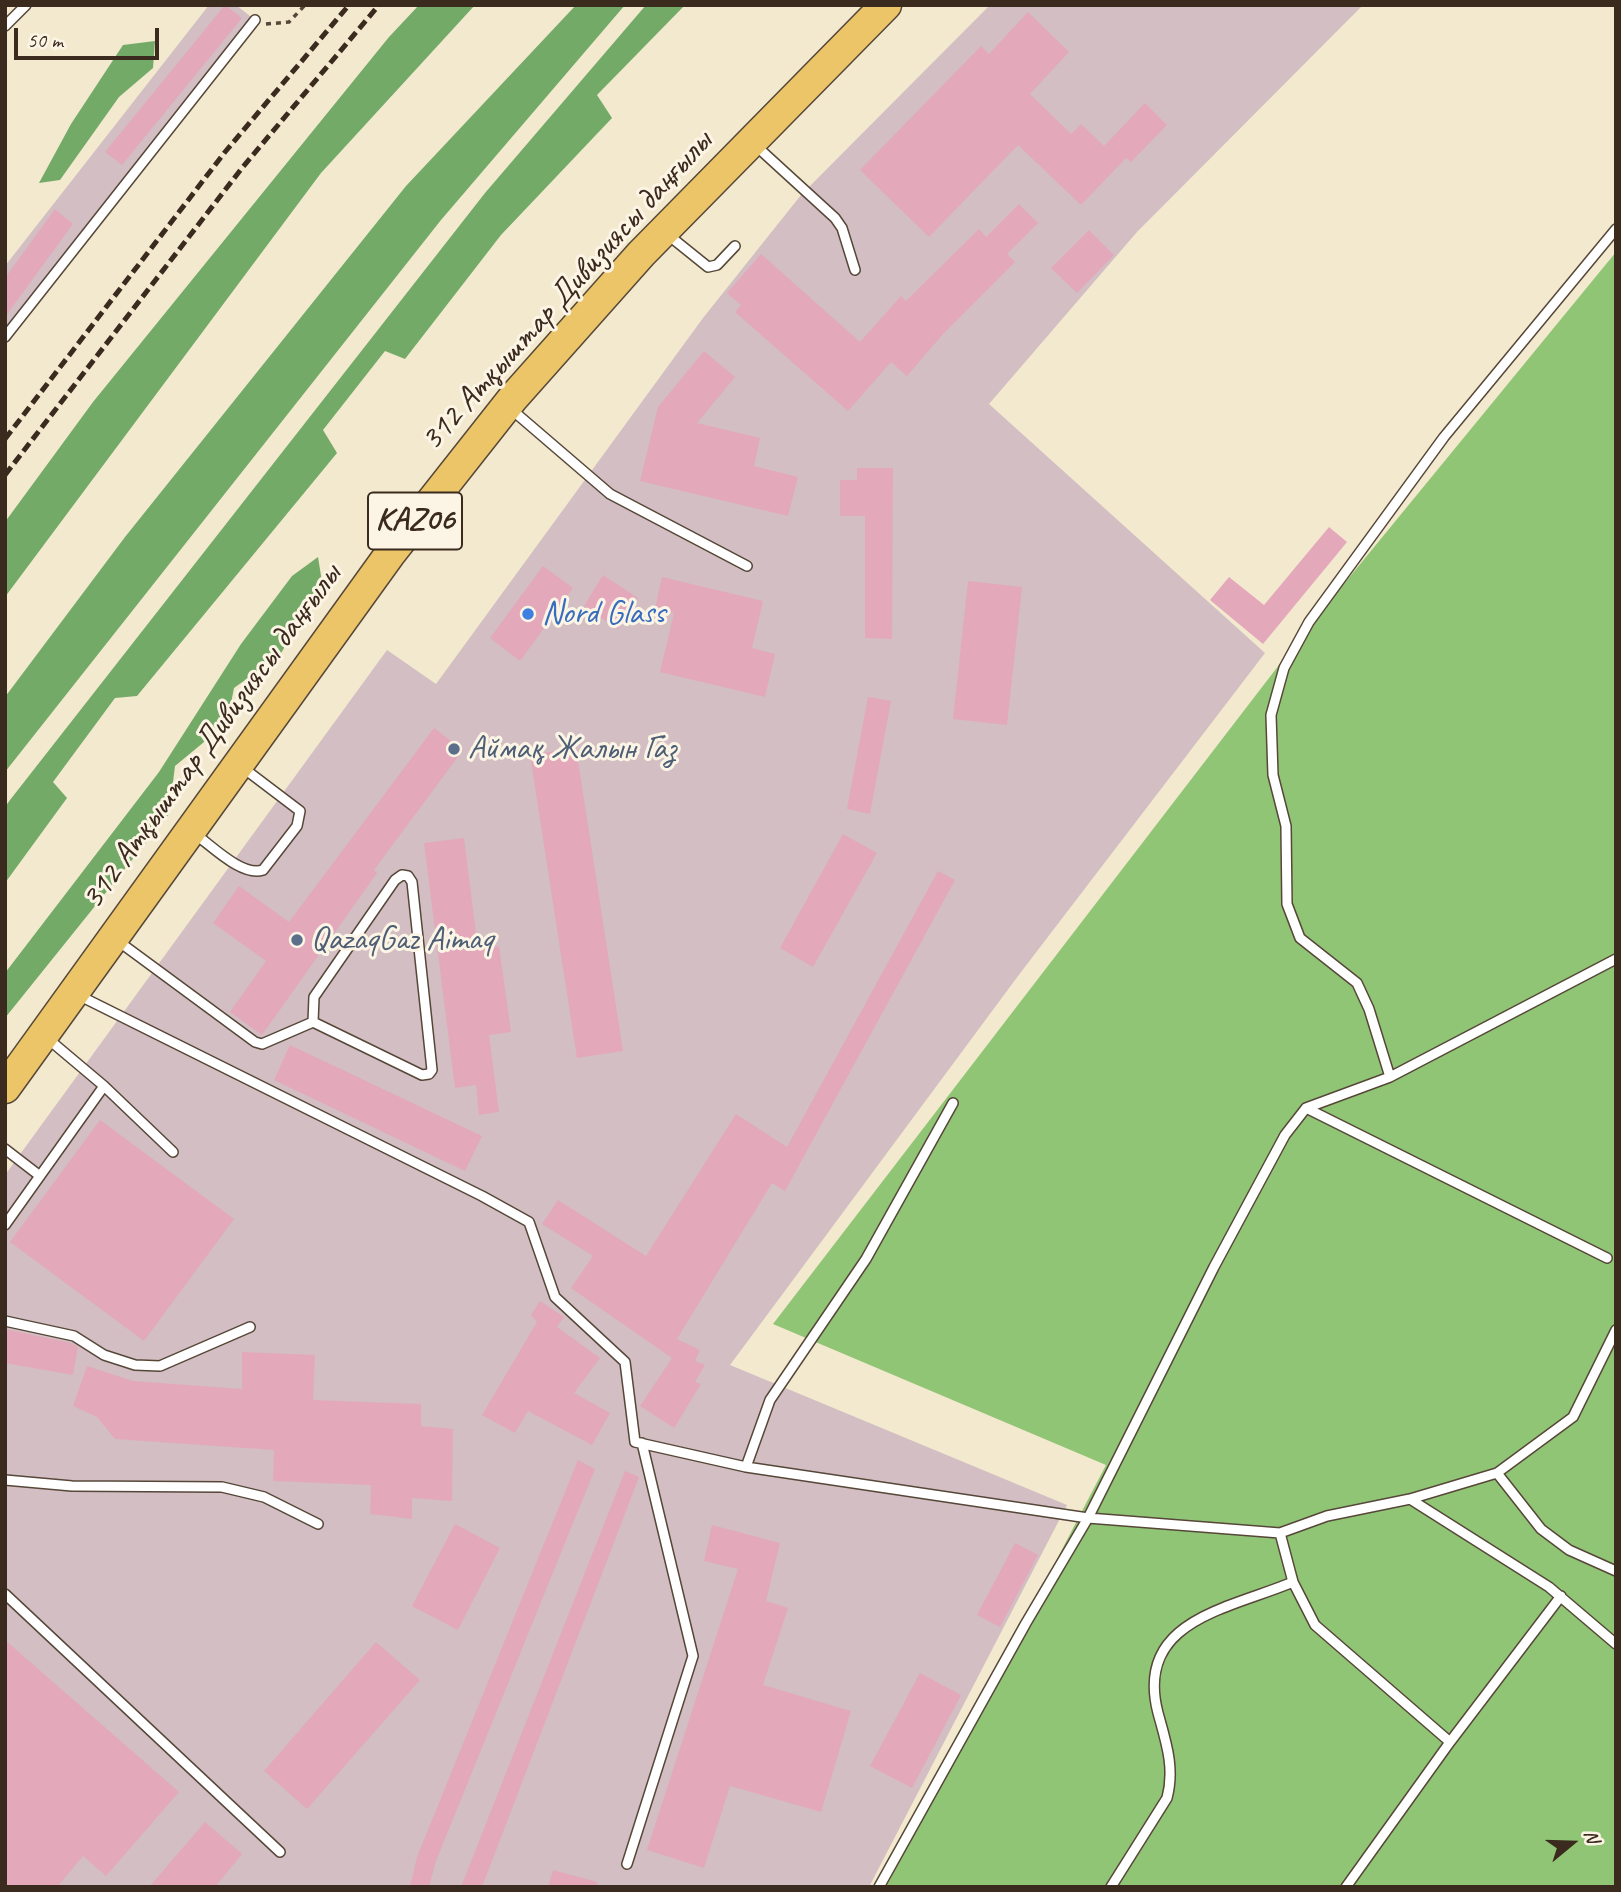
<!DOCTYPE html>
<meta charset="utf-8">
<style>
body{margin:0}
#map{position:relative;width:1621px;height:1892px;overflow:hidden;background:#f2e9ce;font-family:Caveat,sans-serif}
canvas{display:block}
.frame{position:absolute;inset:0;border:7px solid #3b2a1e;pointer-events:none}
.north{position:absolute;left:1537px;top:1808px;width:70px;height:70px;-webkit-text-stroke:5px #fcf5e5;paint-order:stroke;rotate:71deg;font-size:19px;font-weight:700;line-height:28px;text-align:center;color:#3b2a1e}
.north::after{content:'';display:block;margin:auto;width:24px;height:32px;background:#3b2a1e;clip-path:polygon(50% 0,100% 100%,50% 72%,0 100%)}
.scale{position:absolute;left:14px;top:28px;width:145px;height:32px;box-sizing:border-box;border:4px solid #3b2a1e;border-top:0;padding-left:9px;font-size:21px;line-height:24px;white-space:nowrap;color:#3b2a1e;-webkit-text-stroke:5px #fcf5e5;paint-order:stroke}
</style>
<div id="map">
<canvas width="1621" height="1892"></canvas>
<div class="frame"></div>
<div class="north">N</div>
<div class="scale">50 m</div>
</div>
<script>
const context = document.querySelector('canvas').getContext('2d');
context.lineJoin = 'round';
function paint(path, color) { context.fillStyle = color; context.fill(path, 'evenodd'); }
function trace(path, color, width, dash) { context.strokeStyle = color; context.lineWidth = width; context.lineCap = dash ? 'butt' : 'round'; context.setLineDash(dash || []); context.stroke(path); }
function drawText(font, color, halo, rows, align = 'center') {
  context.font = font + ' Caveat,sans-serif'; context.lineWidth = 6; context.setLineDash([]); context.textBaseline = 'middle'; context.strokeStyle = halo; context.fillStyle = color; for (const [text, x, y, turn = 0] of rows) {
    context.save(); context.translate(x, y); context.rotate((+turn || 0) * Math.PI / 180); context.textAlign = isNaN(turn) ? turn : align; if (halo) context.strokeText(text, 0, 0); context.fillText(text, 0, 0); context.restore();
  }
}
paint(new Path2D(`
 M209,5H236L255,20L5,337V266Z
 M990,5H1363L1137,232L989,404L1265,653L1018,976L730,1365L1067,1505L869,1887H5V1175L387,650L436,684L703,318L801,195Z`), '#d2bec3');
paint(new Path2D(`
 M1616,252V1887H886L1106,1465L773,1324L1302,635Z`), '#91c576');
paint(new Path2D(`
 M419,5H475L321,173L5,597V522L93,402L389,37Z
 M576,5H625L441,220L5,772V697L125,537L406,186Z
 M646,5H685L597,95L612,118L501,235L405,359L385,351L323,430L337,453L137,696L115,698L53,782L67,798L5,883V807L10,800L485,193Z
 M155,41L153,68L119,97L60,180L39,183L71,124L123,45Z
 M318,557L322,582L280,655L234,688L227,723L175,766L169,814L5,1018V973L159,772L241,644L292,576Z`), '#74aa67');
paint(new Path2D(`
 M225,5L242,18L122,165L105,152Z
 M1028,12L1069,52L1030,94L1071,134L1081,124L1104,146L1145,103L1167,125L1131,162L1126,158L1081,205L1018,145L929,237L860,170L981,46L989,54Z
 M1019,204L1038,223L1007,254L1015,262L943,334L907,376L891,362L848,411L735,312L741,305L727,293L761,254L860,342L901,296L906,301L979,229L986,237Z
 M55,209L73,224L5,317V278Z
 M1089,230L1114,255L1077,293L1051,268Z
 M704,351L735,377L697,423L760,438L754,466L798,477L788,516L640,481L658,407Z
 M857,468H893L892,639L865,638V516H840V480H857Z
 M1329,527L1347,542L1263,644L1210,600L1229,577L1264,605Z
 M543,566L573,588L520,661L490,638Z
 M603,575L638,598L618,629L584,606Z
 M662,577L763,601L752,648L775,654L765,697L660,672L674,613L655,608Z
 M968,581L1022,587L1007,725L953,719Z
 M868,697L891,701L870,814L847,809Z
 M434,728L463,750L374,870L377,873L262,1035L230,1012L266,961L213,923L239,886L289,922Z
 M576,748L623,1051L577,1058L530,755Z
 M843,834L877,853L813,967L780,948Z
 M464,838L478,949L499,946L511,1032L489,1035L499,1112L479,1115L476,1085L455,1088L424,843Z
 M938,871L955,880L785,1191L772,1183L677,1339L700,1350L695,1361L705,1365L695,1382L701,1384L674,1428L640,1406L672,1358L571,1288L593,1256L542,1224L558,1200L646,1256L736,1114L787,1147Z
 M290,1045L482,1136L465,1171L274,1080Z
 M100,1120L234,1219L144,1341L10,1242Z
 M540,1301L564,1317L557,1327L600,1358L574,1393L610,1413L592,1445L528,1411L515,1433L482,1415L537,1322L531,1315Z
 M5,1329L71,1343L78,1347L73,1375L5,1363Z
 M242,1352L315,1355L313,1400L421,1404V1426L453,1429L452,1501L412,1498V1519L370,1514L371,1485L273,1481L274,1450L115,1439L97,1417L73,1406L87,1366L133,1381L242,1389Z
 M578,1460L595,1469L436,1861L429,1887H410L417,1857Z
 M625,1471L639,1477L482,1887H461Z
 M455,1524L500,1548L458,1630L412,1606Z
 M712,1525L780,1543L766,1601L788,1608L763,1685L851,1711L821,1812L730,1786L704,1868L647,1850L738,1569L704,1561Z
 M1015,1543L1038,1555L1000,1627L977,1615Z
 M5,1640L179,1792L106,1876L83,1856L57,1887H5Z
 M376,1642L420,1680L307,1809L264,1771Z
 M920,1673L961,1695L912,1788L870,1766Z
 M205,1822L242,1854L215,1887H149Z
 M553,1870L597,1882V1887H548Z`), '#e3a9bb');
const service = new Path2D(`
 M5,26L26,5
 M754,144L835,218L842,228L855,270
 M667,234L708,267L717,265L735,246
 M5,337L255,20
 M511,409L610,494L747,566
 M195,834C212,846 242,877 263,870L297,826L300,811L242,767
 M118,941L255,1042L262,1044L313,1022L422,1075L429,1074L432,1070L412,882L408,876L402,875L395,880L314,997L313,1022
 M1616,959L1390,1077L1306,1108L1285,1135L1214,1267L1088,1518L1280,1533L1327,1516L1410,1499L1497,1473L1573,1417L1616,1330
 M78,995L482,1196L529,1222L555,1297L625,1362L635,1442L746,1467L1088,1518L1026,1623L879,1887
 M47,1038L104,1086L173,1152
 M1390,1077L1369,1009L1357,983L1300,938L1287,904L1286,826L1273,775L1271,715L1284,668L1309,622L1444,437L1616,229
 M1306,1108L1607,1258
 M5,1149L40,1176
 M5,1225L104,1086
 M5,1321L74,1336L104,1355L135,1365L160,1366L250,1327
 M746,1467L770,1400L866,1259L953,1103
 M1497,1473L1541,1529L1569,1550L1616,1571
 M5,1480L72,1486L222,1487L264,1497L318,1524
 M1410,1499L1549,1587L1616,1644
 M1293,1582L1315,1625L1450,1742
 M5,1594L280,1852
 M627,1864L693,1656L642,1443
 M1111,1887L1167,1798C1175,1768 1166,1742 1158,1713C1134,1620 1229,1609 1293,1582L1280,1533
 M1346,1887L1450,1742L1561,1596`);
const trunk = new Path2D(`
 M5,1088L390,554L513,398L641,254L886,5`);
trace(service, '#564738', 12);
trace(trunk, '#564738', 33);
trace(new Path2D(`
 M266,24L289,22L305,5`), '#564738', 3.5, [5, 5]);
trace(service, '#fff', 9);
trace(trunk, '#ecc569', 30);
trace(new Path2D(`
 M5,439L225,152L349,5
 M5,475L242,168L379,5`), '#3b2a1e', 5, [10, 5]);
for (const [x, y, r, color] of [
 [528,614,7,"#3f7fe0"],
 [454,749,7,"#5c6f8a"],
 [297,940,7,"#5c6f8a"]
]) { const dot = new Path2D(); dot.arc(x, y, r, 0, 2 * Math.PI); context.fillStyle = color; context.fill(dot); trace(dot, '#fcf5e5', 2.5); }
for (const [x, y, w] of [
 [415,521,94]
]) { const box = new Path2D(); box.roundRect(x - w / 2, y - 28.5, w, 57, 5); context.fillStyle = '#fcf5e5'; context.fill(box); trace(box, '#3b2a1e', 2); }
drawText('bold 32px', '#3b2a1e', null, [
 ["KАZ06",415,521]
]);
drawText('33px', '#3b2a1e', '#fcf5e5', [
 ["312 Атқыштар Дивизиясы даңғылы",567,291,-48],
 ["312 Атқыштар Дивизиясы даңғылы",212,737,-54]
]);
drawText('33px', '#366cbe', '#fcf5e5', [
 ["Nord Glass",542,614]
], 'left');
drawText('33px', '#4e5e75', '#fcf5e5', [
 ["Аймақ Жалын Газ",468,749],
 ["QazaqGaz Aimaq",311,940]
], 'left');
</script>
